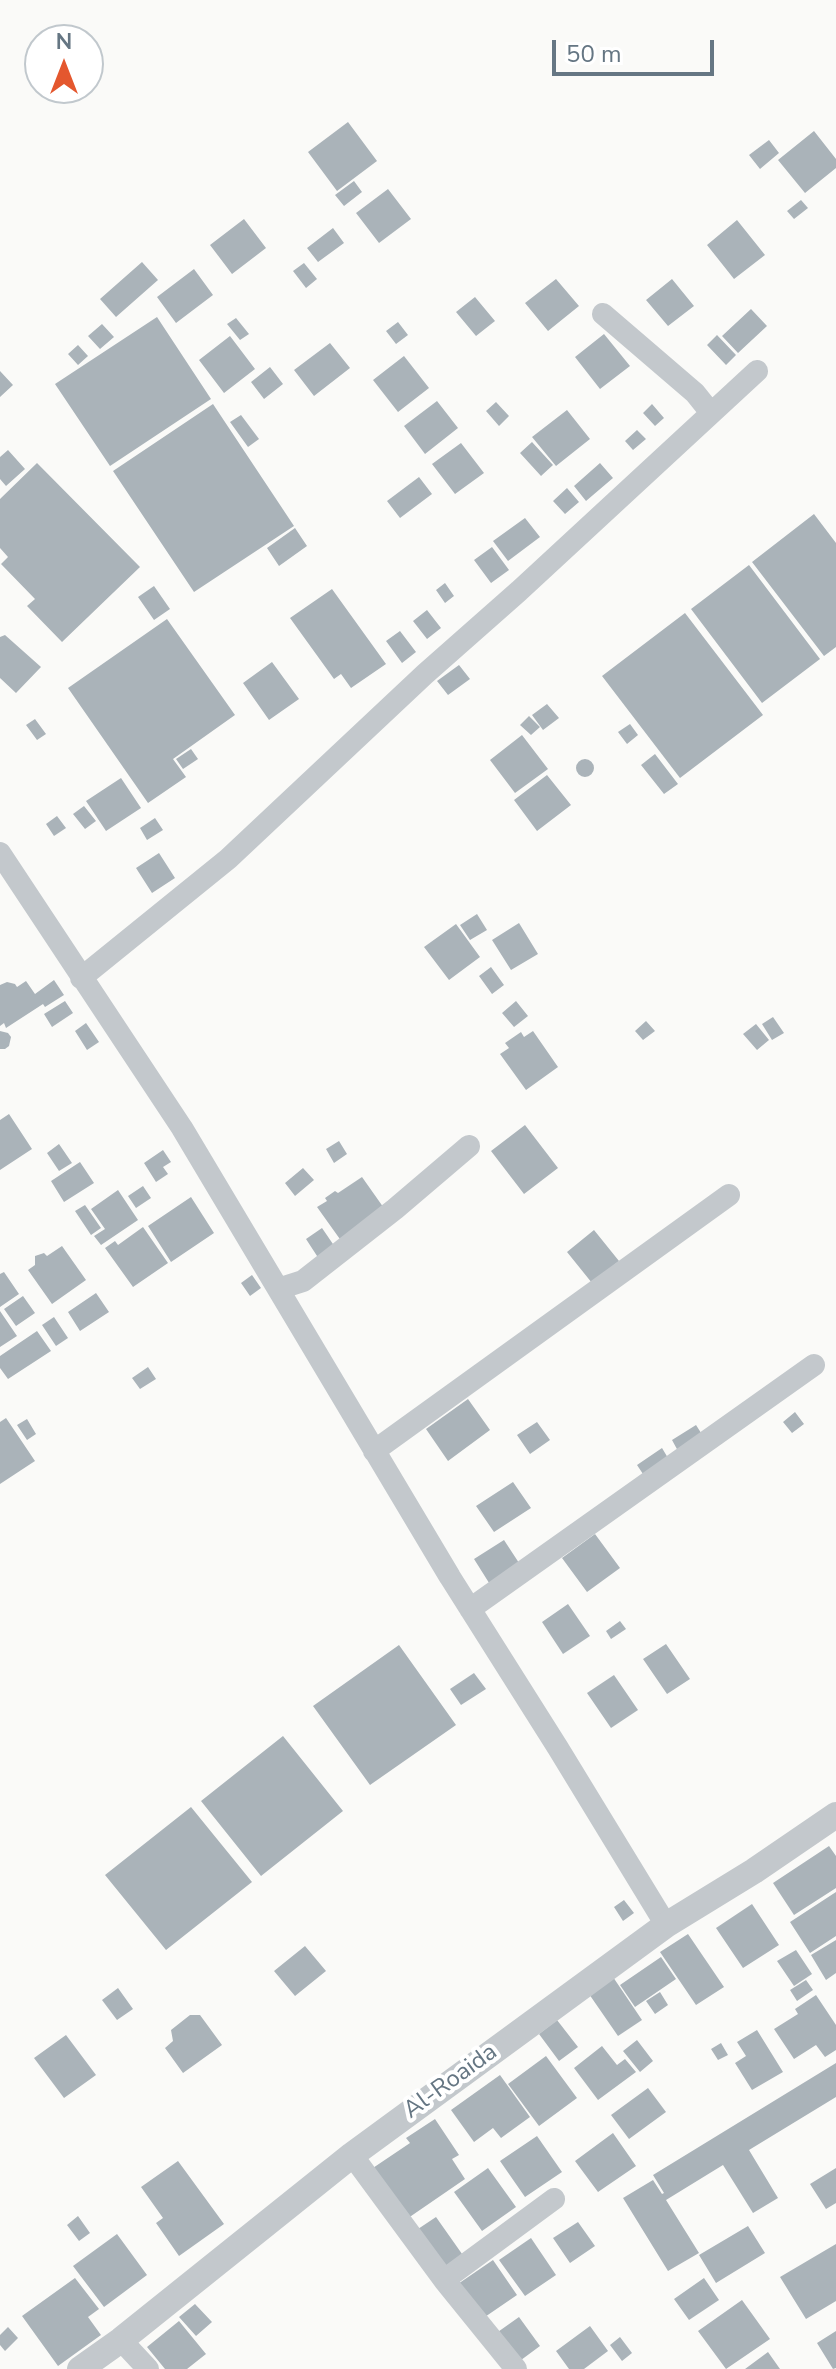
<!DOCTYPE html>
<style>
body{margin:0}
#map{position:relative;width:836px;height:2369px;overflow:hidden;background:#fafaf8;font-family:"Nunito Sans",sans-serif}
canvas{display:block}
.north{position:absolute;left:24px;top:24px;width:80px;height:80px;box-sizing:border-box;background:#fff;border:2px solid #c1c8cd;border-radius:50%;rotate:0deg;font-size:22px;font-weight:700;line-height:32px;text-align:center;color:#657683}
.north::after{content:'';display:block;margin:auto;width:28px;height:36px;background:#e4572e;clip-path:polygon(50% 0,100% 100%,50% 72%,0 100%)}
.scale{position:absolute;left:552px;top:40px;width:162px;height:36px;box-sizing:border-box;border:4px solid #657683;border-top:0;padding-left:10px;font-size:24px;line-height:28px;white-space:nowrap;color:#657683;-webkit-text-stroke:6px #fff;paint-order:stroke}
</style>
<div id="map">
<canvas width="836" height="2369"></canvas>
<div class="north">N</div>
<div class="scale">50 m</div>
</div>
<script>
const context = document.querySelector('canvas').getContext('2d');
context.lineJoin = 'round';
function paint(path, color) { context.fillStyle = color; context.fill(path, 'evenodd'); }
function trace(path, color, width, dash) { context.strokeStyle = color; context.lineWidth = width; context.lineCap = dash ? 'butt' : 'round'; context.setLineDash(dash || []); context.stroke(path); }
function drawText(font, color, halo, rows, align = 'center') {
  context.font = font + ' "Nunito Sans",sans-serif'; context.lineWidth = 8; context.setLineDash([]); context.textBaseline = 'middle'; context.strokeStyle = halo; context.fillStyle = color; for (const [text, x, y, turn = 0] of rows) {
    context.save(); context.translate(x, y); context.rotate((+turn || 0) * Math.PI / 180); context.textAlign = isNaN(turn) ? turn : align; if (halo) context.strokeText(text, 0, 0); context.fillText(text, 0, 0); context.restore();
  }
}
paint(new Path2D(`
 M348,122L377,161L337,191L308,152Z
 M814,131L836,159V168L805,193L778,160Z
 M769,140L779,153L760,169L749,155Z
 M354,181L362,192L344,206L335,195Z
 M388,189L411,219L379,243L356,213Z
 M801,200L808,208L794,219L787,211Z
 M244,219L266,248L232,274L210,245Z
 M737,220L765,255L734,279L707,245Z
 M333,228L344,243L318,262L307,248Z
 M142,262L158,280L116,317L100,299Z
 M304,263L317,279L306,288L293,271Z
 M194,269L213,295L176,323L157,297Z
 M556,279L579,306L548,331L525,303Z
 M672,279L694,306L668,326L646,300Z
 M475,297L495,321L476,336L456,312Z
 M751,309L767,326L738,353L722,336Z
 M157,317L211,399L110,466L55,384Z
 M236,318L249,334L240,340L227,324Z
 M398,322L408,335L396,344L386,331Z
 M102,324L114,337L100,349L88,336Z
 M604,334L630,366L600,389L575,357Z
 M717,335L736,355L726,365L707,345Z
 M230,336L255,369L224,393L199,360Z
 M330,343L350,368L314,396L294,370Z
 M78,345L88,356L78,365L68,354Z
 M404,356L429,388L398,412L373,380Z
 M270,367L283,384L264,399L251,382Z
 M0,371L13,385L0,397Z
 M437,401L458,428L425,454L404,426Z
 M496,402L509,416L499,426L486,411Z
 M213,404L294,526L194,592L113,471Z
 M652,404L664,418L655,426L643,413Z
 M567,410L590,439L556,466L532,437Z
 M241,415L259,439L248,447L230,422Z
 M637,430L646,439L633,450L625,441Z
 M532,442L553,465L541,476L520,453Z
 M461,443L484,473L455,494L432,464Z
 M8,450L25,469L6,486L0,479V457Z
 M37,463L140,567L62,642L27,606L35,599L1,564L8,557L0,548V499Z
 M600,463L613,478L586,501L574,486Z
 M419,477L432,494L400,518L387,501Z
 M567,488L579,502L565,514L553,501Z
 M814,514L836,543V647L824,656L752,562Z
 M525,518L540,537L508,561L493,541Z
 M295,528L307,546L279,566L267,548Z
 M492,547L509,570L491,583L474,560Z
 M749,565L820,659L762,703L691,609Z
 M445,583L454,596L445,603L436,590Z
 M154,586L170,609L154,620L138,597Z
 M332,589L386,664L351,688L341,674L334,679L290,618Z
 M427,610L441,628L427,639L413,621Z
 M685,613L763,715L680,778L602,676Z
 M167,619L235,715L173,759L186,777L148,803L68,688Z
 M400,631L416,652L402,663L386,641Z
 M5,635L41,667L16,693L0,678V637Z
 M272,662L299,699L269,720L243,683Z
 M459,665L470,679L448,695L437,681Z
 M547,704L559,718L543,730L532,715Z
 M529,716L540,727L531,735L520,725Z
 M35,719L46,734L37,740L26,725Z
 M630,724L638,735L627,744L618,732Z
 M522,735L548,769L515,793L490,760Z
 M191,749L198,759L183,769L176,759Z
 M655,754L678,784L664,794L641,765Z
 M576 768a9 9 0 1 1 18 0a9 9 0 1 1-18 0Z
 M547,775L571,805L537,831L514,800Z
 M121,778L141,808L106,831L86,801Z
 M84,806L96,821L85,829L73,814Z
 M57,816L66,828L54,836L46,824Z
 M155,818L163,830L147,840L140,828Z
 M159,853L175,878L152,893L136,868Z
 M477,914L487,930L470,940L460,925Z
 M519,923L538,954L511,970L492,940Z
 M456,924L480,957L449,980L424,947Z
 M491,967L504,985L492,994L479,976Z
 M54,980L64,995L45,1007L43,1004L6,1028L4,1023L0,1026V985L7,982L15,984L17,987L26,981L35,994Z
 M65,1001L73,1013L52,1027L44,1014Z
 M516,1001L528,1016L514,1027L502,1013Z
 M773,1017L784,1033L772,1040L762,1024Z
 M646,1021L655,1031L643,1040L635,1031Z
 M86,1023L99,1042L87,1050L75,1031Z
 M756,1024L769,1040L757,1050L743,1034Z
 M0,1031L8,1033L11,1037L9,1046L5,1049H0Z
 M533,1031L558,1067L526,1090L500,1054L509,1048L505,1043L521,1032L524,1037Z
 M9,1114L32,1149L0,1170V1120Z
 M525,1125L558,1168L524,1194L491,1151Z
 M339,1141L347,1154L334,1163L326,1149Z
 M59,1144L72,1163L59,1171L47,1153Z
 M163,1150L171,1162L163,1167L168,1174L156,1182L144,1163Z
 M80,1162L94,1183L64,1202L51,1181Z
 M303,1168L314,1180L295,1196L285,1183Z
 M362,1177L386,1211L342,1242L317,1207L327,1201L325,1198L335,1191L338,1193Z
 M143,1186L151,1198L136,1208L128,1196Z
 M118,1190L138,1220L101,1245L94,1236L105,1229L91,1209Z
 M191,1197L214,1233L171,1262L148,1226Z
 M85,1205L101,1228L91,1235L75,1211Z
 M143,1227L168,1263L133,1287L105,1248L115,1241L118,1245Z
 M322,1228L335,1247L319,1259L306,1239Z
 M594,1230L619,1261L592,1283L567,1252Z
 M62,1246L86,1280L52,1304L28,1270L35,1265V1256L44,1253L47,1256Z
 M4,1272L19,1294L0,1307V1274Z
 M252,1275L261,1288L250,1296L241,1283Z
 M96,1293L109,1312L80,1331L68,1312Z
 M23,1296L35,1313L16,1326L4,1309Z
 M0,1311L17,1336L0,1347Z
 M54,1317L68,1338L56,1346L42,1325Z
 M37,1331L51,1351L8,1379L0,1368V1356Z
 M148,1367L156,1379L140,1389L132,1378Z
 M468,1399L490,1430L448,1461L426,1429Z
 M795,1412L804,1424L792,1433L783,1422Z
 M6,1418L35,1461L0,1484V1422Z
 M27,1419L36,1434L27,1440L17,1425Z
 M537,1422L550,1440L530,1454L517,1435Z
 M696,1425L703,1436L678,1451L672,1440Z
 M662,1448L668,1458L643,1474L637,1465Z
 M513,1482L531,1508L494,1532L476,1506Z
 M595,1534L620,1568L587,1592L562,1558Z
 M504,1540L521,1566L491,1586L474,1559Z
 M568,1604L590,1636L563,1654L542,1622Z
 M620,1621L626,1629L611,1639L606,1631Z
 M666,1644L690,1679L667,1694L643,1659Z
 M399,1645L456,1725L370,1785L313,1706Z
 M474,1673L486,1689L461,1705L450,1689Z
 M614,1675L638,1710L611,1728L587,1693Z
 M283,1736L343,1811L261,1876L201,1801Z
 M191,1807L252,1882L166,1950L105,1875Z
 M829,1846L836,1856V1888L794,1915L773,1883Z
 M836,1892V1936L810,1953L790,1922Z
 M624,1900L634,1913L623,1921L614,1907Z
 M752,1904L779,1945L743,1968L716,1928Z
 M688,1934L724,1987L696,2005L660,1952Z
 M836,1940V1973L826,1980L811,1955Z
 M305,1946L326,1971L295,1996L274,1971Z
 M796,1950L812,1974L794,1986L777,1961Z
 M661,1957L676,1979L635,2007L620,1985Z
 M613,1977L642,2020L618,2036L589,1994Z
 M806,1980L813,1990L797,2001L790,1990Z
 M118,1988L133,2009L117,2020L102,2000Z
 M660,1992L668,2005L655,2014L646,2001Z
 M816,1995L836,2025V2050L825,2057L816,2045L794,2059L774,2029L798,2014L795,2009Z
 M190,2015H200L222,2045L183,2073L165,2048L173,2041L171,2030Z
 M557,2020L578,2047L559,2061L539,2034Z
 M757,2030L783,2072L752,2090L735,2063L746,2056L737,2042Z
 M66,2035L96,2075L64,2098L34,2058Z
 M637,2040L653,2061L640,2072L623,2051Z
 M721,2043L728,2055L718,2060L711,2049Z
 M602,2046L617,2065L625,2059L636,2072L598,2100L574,2068Z
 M546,2056L577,2098L539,2126L508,2084Z
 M836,2063V2097L749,2150L778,2198L753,2213L723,2165L666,2200L699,2253L668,2271L623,2198L653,2180L662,2194L664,2193L653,2175Z
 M500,2075L530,2117L501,2138L493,2128L474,2142L451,2110Z
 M648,2088L666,2112L629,2139L611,2115Z
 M435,2119L459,2155L452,2159L465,2179L398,2225L364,2174L410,2143L406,2138Z
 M613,2133L636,2166L598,2192L575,2161Z
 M537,2136L562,2172L525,2197L500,2161Z
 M178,2161L224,2224L179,2256L156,2223L163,2218L141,2187Z
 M488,2168L516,2207L482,2231L454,2192Z
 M836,2168V2203L826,2209L810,2184Z
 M78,2216L90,2233L79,2241L67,2225Z
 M436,2217L467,2261L446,2275L415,2231Z
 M578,2222L595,2246L570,2263L553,2238Z
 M748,2226L765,2253L716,2283L699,2255Z
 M117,2234L147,2275L104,2307L73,2266Z
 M531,2238L556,2275L525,2296L499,2260Z
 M836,2244V2301L806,2319L780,2277Z
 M493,2260L517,2295L479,2321L455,2286Z
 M75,2278L99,2309L88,2317L101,2335L58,2366L22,2316Z
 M704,2278L719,2300L689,2320L674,2299Z
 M742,2300L770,2339L726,2369L698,2331Z
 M195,2304L212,2322L196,2336L179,2317Z
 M519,2317L540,2346L517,2363L495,2334Z
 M179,2321L206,2354L187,2369H165L147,2347Z
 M590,2326L608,2351L584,2369H569L556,2351Z
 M8,2327L18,2338L5,2351L0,2345V2335Z
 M836,2331V2368L833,2369L817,2343Z
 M620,2337L632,2353L622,2361L610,2345Z
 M768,2352L780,2369H745Z`), '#aab3b9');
trace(new Path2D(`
 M603,314L695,393L711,413
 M0,853L182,1128L450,1577L558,1748L666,1925
 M81,978L228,859L425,674L519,591L757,371
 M278,1289L303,1281L395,1209L469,1146
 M374,1451L729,1195
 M470,1609L814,1365
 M352,2155L444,2280L516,2369
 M444,2280L554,2199
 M121,2340L148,2369`), '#c3c8cc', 22);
trace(new Path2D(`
 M80,2369L121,2340L352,2155L666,1925L754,1871L836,1815`), '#c3c8cc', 26);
drawText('24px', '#657683', '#fff', [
 ["Al-Roaida",451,2082,-36]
]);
</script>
